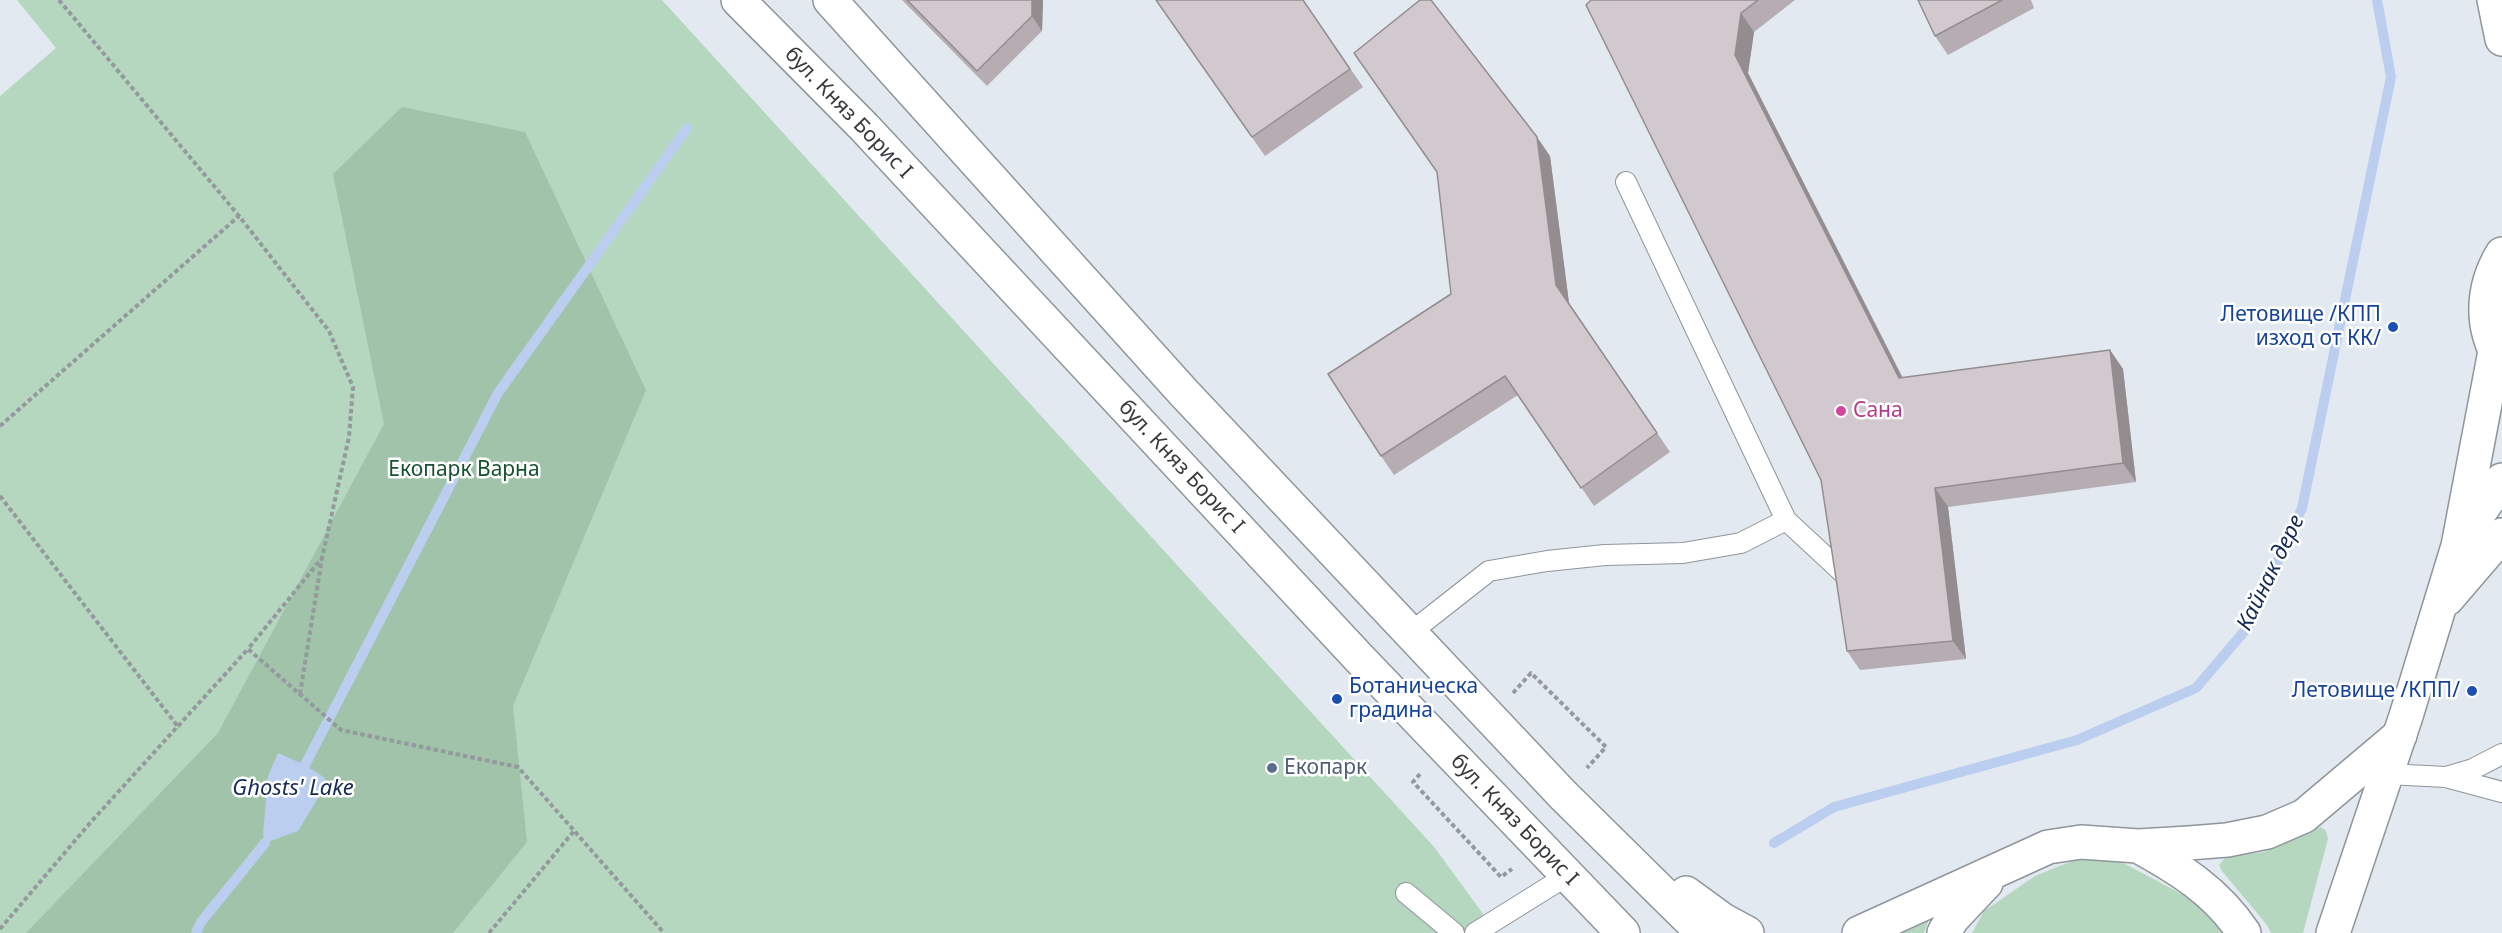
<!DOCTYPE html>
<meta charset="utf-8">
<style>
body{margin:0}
canvas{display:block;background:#e2e9f0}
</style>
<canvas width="2502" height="933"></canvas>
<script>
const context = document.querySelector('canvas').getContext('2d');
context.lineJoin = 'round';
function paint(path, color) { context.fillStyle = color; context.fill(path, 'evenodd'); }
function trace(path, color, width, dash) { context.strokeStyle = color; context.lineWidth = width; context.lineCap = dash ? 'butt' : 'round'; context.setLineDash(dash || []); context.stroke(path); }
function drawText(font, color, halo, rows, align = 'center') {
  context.font = font + ' "Noto Sans",sans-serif'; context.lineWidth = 5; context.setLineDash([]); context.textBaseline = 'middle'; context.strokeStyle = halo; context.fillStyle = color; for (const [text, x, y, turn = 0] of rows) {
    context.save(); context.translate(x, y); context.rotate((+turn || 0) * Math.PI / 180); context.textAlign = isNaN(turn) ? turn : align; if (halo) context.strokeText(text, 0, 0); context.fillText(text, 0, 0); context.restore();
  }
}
paint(new Path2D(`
 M17,0H662L1435,848L1497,933H0V96L56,48Z
 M2321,827L2326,831L2328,839L2303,933H2271L2267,925L2222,871L2219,865L2226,857L2264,852Z
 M2112,857L2191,899L2226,933H1972L1984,911L2035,876L2072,861Z
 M1923,919L1928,922L1924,933H1895Z`), '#b6d7bf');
paint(new Path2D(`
 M402,107L525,132L646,390L513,706L527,842L453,933H26L218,733L384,424L333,174Z`), '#a0c3aa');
paint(new Path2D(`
 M278,753L305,765L325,778L323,790L298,831L265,843L263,835L268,776Z`), '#bbcef0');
trace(new Path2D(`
 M305,765L498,393L687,128
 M1774,843L1834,807L2077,740L2196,688L2248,627L2302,508L2391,77L2377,0
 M196,933L201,922L265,843`), '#bbcef0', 10);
const lane = new Path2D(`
 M1626,182L1786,520
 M1410,633L1489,571L1547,561L1605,555L1683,553L1741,543L1786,520L1842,572
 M2387,774L2446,777L2473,769L2502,754
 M2446,777L2502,792
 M1406,893L1454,933
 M1475,933L1568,875`);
const street = new Path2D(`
 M2494,0L2502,39
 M2502,254C2481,289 2480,328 2502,363
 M2468,529L2502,480
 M2447,599L2502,535
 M2333,933L2406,716L2458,546L2495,351`);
const highway = new Path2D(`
 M738,0L864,127L1359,658L1623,933
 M830,0L1184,393L1563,795L1703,933
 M2138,846C2180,869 2217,892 2244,933
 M1686,893L1723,920L1747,933
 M1859,933L2048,847L2081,842L2138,846L2189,843L2227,840L2267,832L2304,816L2400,735
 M1944,933L1952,919L1986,883`);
trace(lane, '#8e959c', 22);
trace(street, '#8e959c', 36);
trace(highway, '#8e959c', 36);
trace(new Path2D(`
 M59,0L239,216L329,331L353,387L349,437L322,558L248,649L341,730L518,767L664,933
 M0,426L239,216
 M0,496L179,728
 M1513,693L1531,673L1606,747L1587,768
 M300,694L322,558
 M1420,774L1413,782L1501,877L1512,869
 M0,929L90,823L248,649
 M489,933L574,831`), '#94999e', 4, [4.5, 3]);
trace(lane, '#fff', 20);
trace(street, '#fff', 33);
trace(highway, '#fff', 33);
paint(new Path2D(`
 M902,0H1043L1042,31L987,86Z
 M1156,0H1303L1363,87L1265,156Z
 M1591,0H1795L1754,32L1748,73L1903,378L2110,350L2123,369L2136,482L1948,507L1966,659L1860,670L1847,651L1821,480Z
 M1918,0H2031L2034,8L1948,55L1935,36Z
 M1550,156L1569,303L1670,452L1594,506L1518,395L1394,475L1381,456L1451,294L1437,172Z`), '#b5adb1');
paint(new Path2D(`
 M1032,0H1043L1042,31L1032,16Z
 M1741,13L1754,32L1748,73L1912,397L1899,378L1735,55Z
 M1537,137L1550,156L1569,303L1670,452L1556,285Z
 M2110,350L2123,369L2136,482L2123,463Z
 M1935,488L1948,507L1966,659L1953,641Z`), '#938d90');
const building = new Path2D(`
 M907,0H1032V16L977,71Z
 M1156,0H1303L1350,69L1252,137Z
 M1420,0H1431L1537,137L1556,285L1657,433L1581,488L1505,376L1381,456L1328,374L1451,294L1437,172L1354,53Z
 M1591,0H1758L1741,13L1735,55L1899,378L2110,350L2123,463L1935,488L1953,641L1847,651L1821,480L1586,5Z
 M1918,0H2002L1935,36Z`);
paint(building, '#d2c9ce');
trace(building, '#938d90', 1.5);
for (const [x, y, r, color] of [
 [2393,327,6,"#1a4fb4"],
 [1841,411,6,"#d1479c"],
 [2472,691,6,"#1a4fb4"],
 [1337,699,6,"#1a4fb4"],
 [1272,768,6,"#5c6f8a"]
]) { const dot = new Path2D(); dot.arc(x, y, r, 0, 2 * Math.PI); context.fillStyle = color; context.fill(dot); trace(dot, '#fff', 2); }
drawText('21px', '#383b3e', '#fff', [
 ["бул. Княз Борис I",848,113,46],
 ["бул. Княз Борис I",1181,467,47],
 ["бул. Княз Борис I",1514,820,46]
]);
drawText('21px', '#164399', '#fff', [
 ["Летовище /КПП",2381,315],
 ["изход от КК/",2381,339],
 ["Ботаническа",1349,687,"left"],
 ["градина",1349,711,"left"],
 ["Летовище /КПП/",2460,691]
], 'right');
drawText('21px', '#b23c85', '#fff', [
 ["Сана",1853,411]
], 'left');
drawText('21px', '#185131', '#fff', [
 ["Екопарк Варна",464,470]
]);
drawText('21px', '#4e5e75', '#fff', [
 ["Екопарк",1284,768]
], 'left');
drawText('italic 22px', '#152b55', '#fff', [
 ["Кайнак дере",2271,573,-64],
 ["Ghosts' Lake",293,789]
]);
</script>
